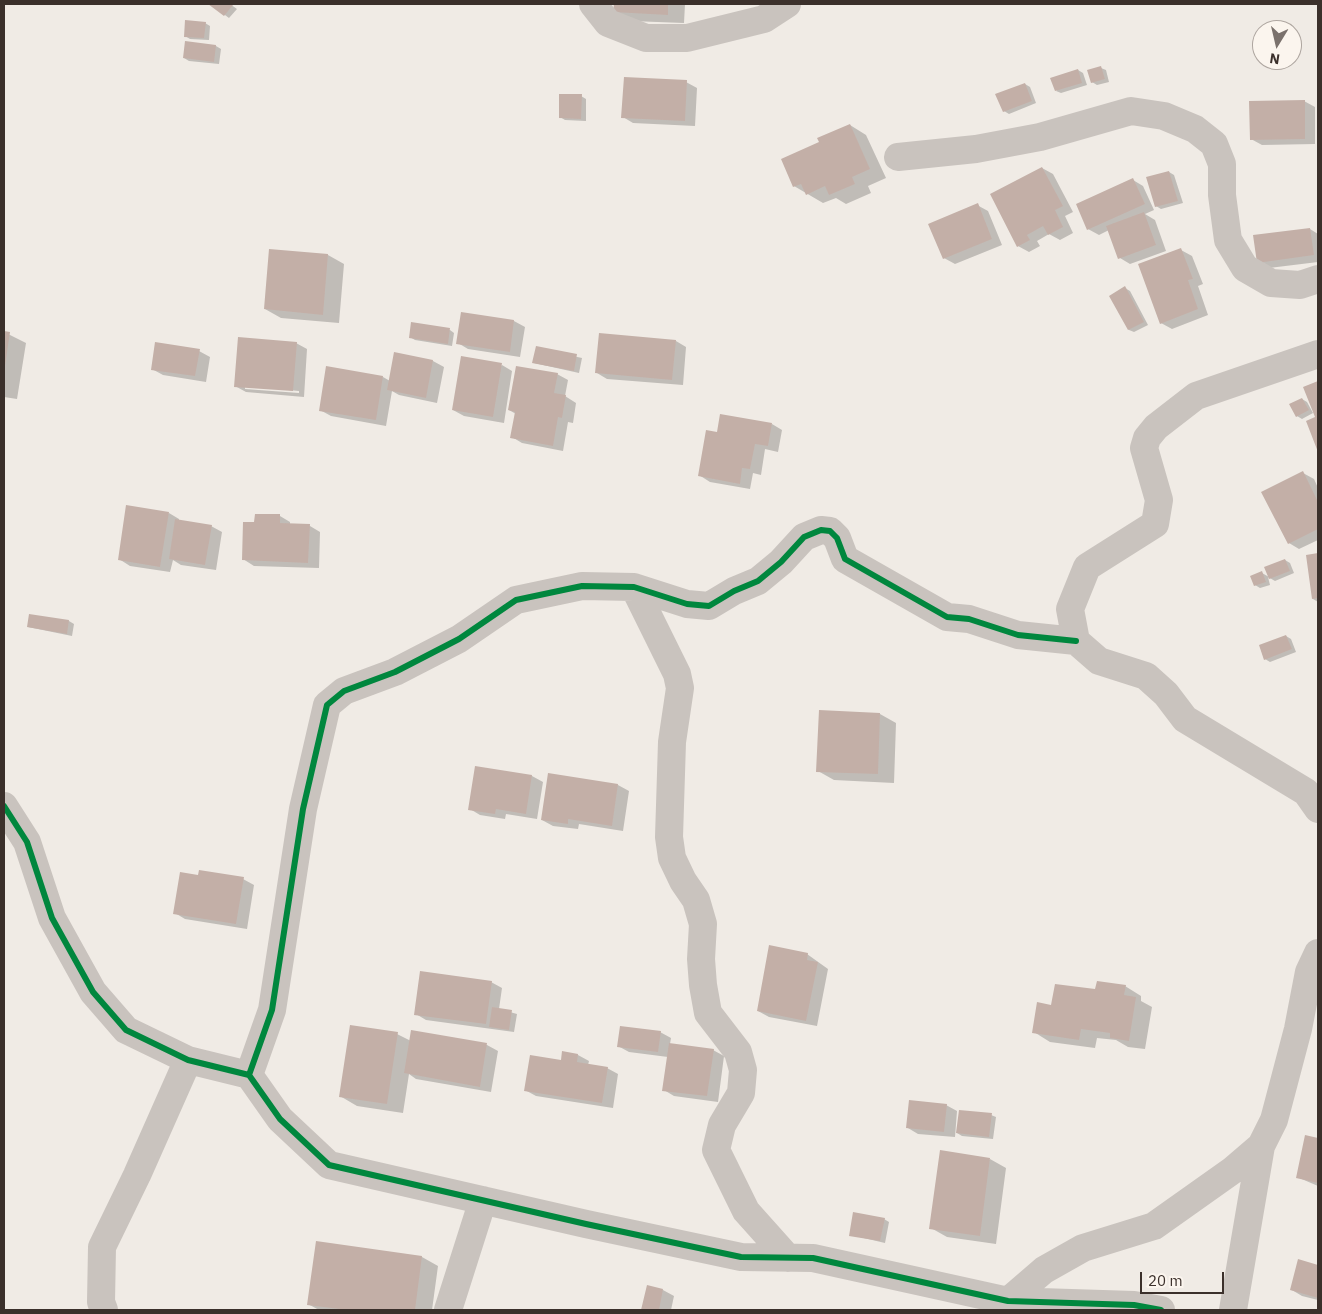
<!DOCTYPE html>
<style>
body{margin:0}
#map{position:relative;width:1322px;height:1314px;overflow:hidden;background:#f0ebe5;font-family:"IBM Plex Sans",sans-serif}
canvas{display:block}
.frame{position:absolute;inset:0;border:5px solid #3b302b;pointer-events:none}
.north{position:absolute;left:1252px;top:20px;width:50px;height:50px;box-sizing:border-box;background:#fbf5ee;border:1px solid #aea6a0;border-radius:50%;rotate:189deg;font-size:14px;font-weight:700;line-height:20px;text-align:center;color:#3b302b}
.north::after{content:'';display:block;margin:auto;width:18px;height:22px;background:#7a716c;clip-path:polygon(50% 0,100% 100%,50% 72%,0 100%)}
.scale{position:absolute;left:1140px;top:1272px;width:84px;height:22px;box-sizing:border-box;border:2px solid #3b302b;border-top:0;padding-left:6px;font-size:15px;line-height:18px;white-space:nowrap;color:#3b302b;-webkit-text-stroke:4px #fbf5ee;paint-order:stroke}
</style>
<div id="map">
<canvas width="1322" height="1314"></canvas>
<div class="frame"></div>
<div class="north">N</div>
<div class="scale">20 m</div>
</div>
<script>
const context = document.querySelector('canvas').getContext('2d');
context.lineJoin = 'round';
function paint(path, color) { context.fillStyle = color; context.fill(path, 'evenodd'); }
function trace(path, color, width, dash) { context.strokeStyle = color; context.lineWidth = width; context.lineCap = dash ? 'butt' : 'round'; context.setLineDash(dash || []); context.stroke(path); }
paint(new Path2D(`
 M210,4H230L237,9L229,18Z
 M615,4H685L684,23L631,21L615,12Z
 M205,23L210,26L209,40L190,39L185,36Z
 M186,43L216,46L221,49L219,64L189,61L184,58Z
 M1101,68L1106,70L1109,82L1097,85L1092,82Z
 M1078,70L1083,73L1087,85L1061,93L1056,91Z
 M686,82L697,88L695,126L633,123L623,117Z
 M1025,84L1030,87L1036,103L1009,114L1004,111Z
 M581,96L586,99V121L565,120L560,117Z
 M1304,101L1315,107V144L1262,145L1251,139Z
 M850,125L866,135L886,178L868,186L871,193L846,204L836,198L823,203L794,186L820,143Z
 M1042,168L1053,174L1073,212L1065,216L1073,233L1060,240L1049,234L1037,241L1040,246L1029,252L1018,246Z
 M1169,172L1174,175L1183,203L1161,209L1156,206Z
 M1133,180L1143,186L1154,210L1145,214L1155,220L1166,251L1130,264L1120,258L1109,230L1099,235L1088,229Z
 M977,205L988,211L1002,245L955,264L944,258Z
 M1310,229L1318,234V262L1269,268L1258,262Z
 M270,250L328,255L344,264L339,323L281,318L265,309Z
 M1181,250L1192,256L1203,284L1198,286L1208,315L1172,329L1161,323Z
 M1125,288L1130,291L1148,325L1134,332L1129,330L1111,296Z
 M462,314L514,321L525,327L520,357L468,349L458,343Z
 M450,330L454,333L452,346L415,340L410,337Z
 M4,332L26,343L17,399L4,397Z
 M676,341L686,347L683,385L607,379L597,373Z
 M296,343L307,349L304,397L246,392L235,386ZM245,386L299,391V393L245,389Z
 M537,348L582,358L579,373L534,363Z
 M199,351L210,357L206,382L163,375L152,369Z
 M395,354L433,361L444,367L437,403L399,395L392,391L386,426L331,416L320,410L383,377L390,381Z
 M502,365L512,371L504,423L464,416L453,410Z
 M557,374L568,380L565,396L576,403L573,423L568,422L563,451L522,443L512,437L516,414L509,410Z
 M1318,382V449L1307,421L1317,418L1305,387Z
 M1302,399L1307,402L1313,413L1302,419L1297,416Z
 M772,424L782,430L778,452L765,449L761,475L753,473L750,489L710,482L699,475Z
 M1303,473L1314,479L1318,488V540L1299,549L1289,543Z
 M169,513L179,519V521L211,526L222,532L216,570L181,565L173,560L170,572L130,566L119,559Z
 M280,516L290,522V525L310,526L320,532L319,568L254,566L243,559L255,524Z
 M1318,554V602L1313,599L1307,556Z
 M1285,560L1290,563L1294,573L1275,581L1268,577L1270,585L1260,588L1255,585L1262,573L1269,577Z
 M69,621L74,624L72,636L28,627Z
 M1286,636L1291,639L1296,652L1270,662L1265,659Z
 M820,711L880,714L896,723L894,783L834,780L818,771Z
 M476,767L532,776L543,782L537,819L506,814L505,819L480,815L470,809Z
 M549,775L618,785L629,791L623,831L579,824L578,829L553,826L542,820Z
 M243,879L254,885L247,929L185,919L175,913Z
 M807,954L828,969L817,1026L769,1017L758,1011Z
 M491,982L502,988L499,1009L517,1014L514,1032L426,1020L416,1014Z
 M1125,986L1141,996V1001L1152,1007L1145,1049L1128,1047L1116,1040L1097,1038L1095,1048L1050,1042L1034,1032L1052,1006L1096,991Z
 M412,1031L487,1045L498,1051L491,1092L416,1079L409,1074L403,1113L357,1106L340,1096L397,1034L411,1041Z
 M660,1032L671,1038L670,1044L713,1050L724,1056L718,1102L674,1096L664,1090L668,1057L629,1052L618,1046Z
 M563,1053L578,1055L589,1061L588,1065L607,1068L618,1074L613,1108L536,1096L525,1090L562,1061Z
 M946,1105L957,1111L955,1137L918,1134L908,1128Z
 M991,1115L996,1117L993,1139L962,1136L957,1133Z
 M1306,1136L1318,1139V1186L1297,1177Z
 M990,1159L1006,1168L996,1244L947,1237L931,1228Z
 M884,1219L889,1222L885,1243L851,1235Z
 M317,1242L422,1257L438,1266L432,1310H319L308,1304Z
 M1299,1261L1318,1266V1300L1302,1296L1292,1290Z
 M648,1287L663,1290L674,1296L671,1310H643Z`), '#0003');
paint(new Path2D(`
 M208,4H231L233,5L224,16Z
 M614,4H668V15L613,12Z
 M185,20L206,22L204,38L184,37Z
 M185,41L216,45L214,62L183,58Z
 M1101,66L1105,79L1091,83L1087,70Z
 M1078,69L1082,83L1055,91L1050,78Z
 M624,77L687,80L685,121L621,118Z
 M1025,83L1032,101L1003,112L995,94Z
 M559,94H582L581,119L559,118Z
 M1305,100V139L1250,140L1249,101Z
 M850,124L870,169L852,177L855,184L829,195L825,186L806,195L801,184L793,187L781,159L819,142L817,138Z
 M1042,167L1063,206L1055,210L1063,227L1048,235L1043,226L1027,235L1030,240L1017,247L990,194Z
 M1169,171L1178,201L1155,207L1146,177Z
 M1133,178L1145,204L1087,230L1076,204Z
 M978,203L992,239L943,259L928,224Z
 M1144,212L1156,245L1118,259L1106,226Z
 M1310,228L1314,255L1257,263L1253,235Z
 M1181,248L1193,279L1188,280L1198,309L1160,324L1138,264Z
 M269,249L328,254L323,315L264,309Z
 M1125,286L1144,322L1128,330L1109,296Z
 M461,312L514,320L510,352L456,344Z
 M411,322L450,328L448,344L409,338Z
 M4,331L10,332L5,366H4Z
 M599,333L676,340L672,380L595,373Z
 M238,337L297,342L293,391L234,387Z
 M155,342L200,349L195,376L151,370Z
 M536,346L577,354L574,371L532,363Z
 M394,352L433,360L426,398L387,390Z
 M461,356L502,363L493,417L452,410Z
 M326,366L383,376L376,420L319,411Z
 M516,366L558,373L554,393L566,395L562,418L558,417L553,446L510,438L515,412L508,410Z
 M1318,381V452L1306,421L1315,417L1303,387Z
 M1302,398L1309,410L1296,417L1289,404Z
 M720,414L772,423L768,446L755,444L750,469L742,468L740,484L698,476L706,430L717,432Z
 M1303,471L1318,502V529L1288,544L1261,492Z
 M126,505L169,512L160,567L118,560Z
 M255,514H280V523L310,524L308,563L242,560L243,522H254Z
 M175,519L212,525L205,565L169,559Z
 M1318,553V598L1312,599L1306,555Z
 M1285,559L1290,571L1269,579L1264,567Z
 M1262,571L1266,582L1254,586L1250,576Z
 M29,614L69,620L67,634L27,627Z
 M1286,635L1292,649L1264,660L1259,645Z
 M819,710L880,713L878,774L816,772Z
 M475,766L532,775L526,814L496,809L495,814L468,810Z
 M548,773L618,784L612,826L568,819V824L541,820Z
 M199,870L244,877L236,924L173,914L180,872L198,875Z
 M769,945L808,953L807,960L818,962L806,1021L757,1011Z
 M420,971L492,981L486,1024L414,1015Z
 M1097,981L1126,985L1124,995L1136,997L1129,1041L1110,1038V1033L1081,1029L1079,1040L1032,1033L1037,1002L1051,1005L1055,984L1095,989Z
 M492,1007L512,1010L509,1030L489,1027Z
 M350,1025L398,1032L387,1104L339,1097Z
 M620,1026L661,1031L658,1052L617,1047Z
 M411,1030L487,1043L480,1087L404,1073Z
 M669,1043L714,1049L707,1096L662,1091Z
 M562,1051L578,1054L577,1062L608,1067L602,1103L524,1091L530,1055L561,1060Z
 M909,1100L947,1104L944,1132L906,1128Z
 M959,1110L992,1113L989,1137L956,1133Z
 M1305,1135L1318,1138V1183L1296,1178Z
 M940,1150L990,1158L980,1236L929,1229Z
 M853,1212L885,1218L880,1241L849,1236Z
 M316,1241L422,1256L415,1310H348L307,1305Z
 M1298,1259L1318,1265V1298L1290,1290Z
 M647,1285L663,1289L659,1310H641Z`), '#c3afa7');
trace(new Path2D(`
 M593,4L608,23L646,38H687L764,19L787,4
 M898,157L976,149L1040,137L1131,111L1164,116L1195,129L1214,144L1222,164V195L1228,240L1245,268L1271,283L1300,285L1318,279
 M1318,354L1196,396L1156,427L1147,438L1144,448L1159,500L1155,524L1087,567L1070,609L1076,641L1099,661L1146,676L1166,694L1185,719L1306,792L1318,809
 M634,587L677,674L680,688L672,742L669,837L672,858L683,881L696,900L703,924L701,959L703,985L708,1013L738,1052L743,1070L741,1093L722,1125L716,1150L746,1211L788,1258
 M4,806L27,842L52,918L93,992L126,1030L188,1060L249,1075L280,1119L329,1165L586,1224L741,1257L813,1258L1008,1301L1134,1305L1161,1310
 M249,1075L272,1010L303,809L327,705L344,691L395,672L459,639L516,600L582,586L634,587L687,604L709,606L734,591L758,581L781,562L804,537L821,530L830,531L837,538L845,559L947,617L969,619L1018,635L1076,641
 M1008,1309V1301L1044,1270L1083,1248L1154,1226L1233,1170L1261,1146L1274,1120L1298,1029L1309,972L1318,953
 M104,1310L101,1302L102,1247L137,1175L188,1060
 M448,1310L483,1200
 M1233,1310L1261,1146`), '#c9c3be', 28);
trace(new Path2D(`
 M4,806L27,842L52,918L93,992L126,1030L188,1060L249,1075L280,1119L329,1165L586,1224L741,1257L813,1258L1008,1301L1134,1305L1161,1310
 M249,1075L272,1010L303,809L327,705L344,691L395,672L459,639L516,600L582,586L634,587L687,604L709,606L734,591L758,581L781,562L804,537L821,530L830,531L837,538L845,559L947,617L969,619L1018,635L1076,641`), '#00873e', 6);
</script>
